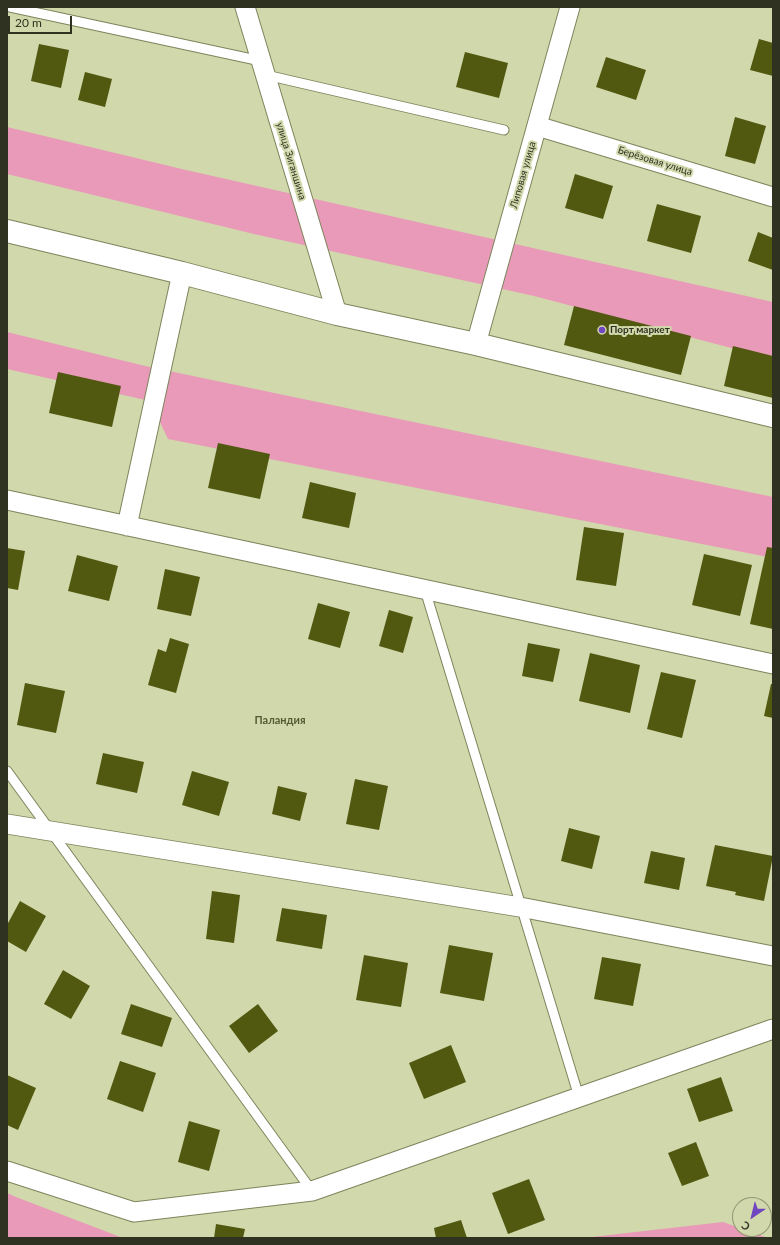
<!DOCTYPE html>
<meta charset="utf-8">
<style>
body{margin:0}
#map{position:relative;width:780px;height:1245px;overflow:hidden;background:#d1d8ac;font-family:Lato,sans-serif}
canvas{display:block}
.frame{position:absolute;inset:0;border:8px solid #303221;pointer-events:none}
.north{position:absolute;left:732px;top:1197px;width:40px;height:40px;box-sizing:border-box;background:#d1d8ac;border:1px solid #919674;border-radius:50%;rotate:215deg;font-size:11px;font-weight:700;line-height:16px;text-align:center;color:#303221}
.north::after{content:'';display:block;margin:auto;width:14px;height:18px;background:#7147c0;clip-path:polygon(50% 0,100% 100%,50% 72%,0 100%)}
.scale{position:absolute;left:8px;top:16px;width:64px;height:18px;box-sizing:border-box;border:2px solid #303221;border-top:0;padding-left:5px;font-size:12px;line-height:14px;white-space:nowrap;color:#303221;-webkit-text-stroke:3px #d1d8ac;paint-order:stroke}
</style>
<div id="map">
<canvas width="780" height="1245"></canvas>
<div class="frame"></div>
<div class="north">С</div>
<div class="scale">20 m</div>
</div>
<script>
const context = document.querySelector('canvas').getContext('2d');
context.lineJoin = 'round';
function paint(path, color) { context.fillStyle = color; context.fill(path, 'evenodd'); }
function trace(path, color, width, dash) { context.strokeStyle = color; context.lineWidth = width; context.lineCap = dash ? 'butt' : 'round'; context.setLineDash(dash || []); context.stroke(path); }
function drawText(font, color, halo, rows, align = 'center') {
  context.font = font + ' Lato,sans-serif'; context.lineWidth = 4; context.setLineDash([]); context.textBaseline = 'middle'; context.strokeStyle = halo; context.fillStyle = color; for (const [text, x, y, turn = 0] of rows) {
    context.save(); context.translate(x, y); context.rotate((+turn || 0) * Math.PI / 180); context.textAlign = isNaN(turn) ? turn : align; if (halo) context.strokeText(text, 0, 0); context.fillText(text, 0, 0); context.restore();
  }
}
paint(new Path2D(`
 M7,127L186,170L773,302V359L534,296L254,234L7,174Z
 M7,332L145,366L773,497V558L168,439L150,401L7,369Z
 M7,1193L16,1197L123,1238H7Z
 M723,1222L768,1238H583Z`), '#e99ab8');
paint(new Path2D(`
 M759,39L773,43V76L750,70Z
 M39,44L69,50L61,88L31,81Z
 M465,52L508,63L499,98L456,87Z
 M606,57L646,70L636,100L596,87Z
 M85,72L112,79L105,107L78,100Z
 M735,117L766,126L755,164L725,156Z
 M575,174L613,186L603,219L565,208Z
 M657,204L701,216L691,253L647,241Z
 M758,232L773,238V270L748,261Z
 M574,306L691,336L681,375L564,345Z
 M733,346L773,356V398L724,386Z
 M58,372L121,386L112,427L49,413Z
 M218,443L270,454L260,499L208,488Z
 M310,482L356,493L349,528L302,518Z
 M584,527L624,533L616,586L576,580Z
 M767,547L773,548V629L750,624Z
 M7,548L25,551L18,590L7,588Z
 M704,554L752,565L740,616L692,605Z
 M77,555L118,566L109,601L68,591Z
 M165,569L200,577L191,616L157,609Z
 M318,603L350,612L340,648L308,639Z
 M389,610L413,617L403,653L379,646Z
 M170,638L189,644L176,693L148,685L158,649L166,652Z
 M528,643L560,649L553,682L522,676Z
 M590,653L640,665L630,713L579,701Z
 M661,672L696,680L682,738L647,729Z
 M25,683L65,691L56,733L17,725Z
 M771,684H773V718L764,716Z
 M103,753L144,762L137,793L96,784Z
 M192,771L229,782L219,816L182,805Z
 M355,779L388,786L379,830L346,824Z
 M278,786L307,793L300,821L272,814Z
 M569,828L600,836L592,869L561,861Z
 M715,845L773,856L764,901L735,895L736,892L706,886Z
 M651,851L685,858L679,890L644,883Z
 M212,891L240,895L234,943L206,939Z
 M20,901L46,916L26,952L7,941V925Z
 M282,908L327,915L322,949L276,941Z
 M449,945L493,953L484,1001L440,993Z
 M364,955L408,963L401,1007L356,1000Z
 M602,957L641,964L633,1006L594,999Z
 M63,970L90,986L71,1019L44,1004Z
 M131,1004L172,1018L162,1047L121,1034Z
 M258,1004L278,1031L249,1053L229,1026Z
 M451,1045L466,1082L424,1099L409,1063Z
 M120,1061L156,1073L143,1112L107,1099Z
 M7,1075L36,1088L18,1130L7,1125Z
 M721,1077L733,1111L699,1122L687,1089Z
 M189,1121L220,1130L209,1171L178,1162Z
 M696,1142L709,1176L682,1186L668,1153Z
 M529,1179L545,1220L508,1234L492,1193Z
 M461,1220L467,1238H436L434,1228Z
 M216,1224L245,1229L243,1238H214Z`), '#515810');
const lane = new Path2D(`
 M10,7L261,61
 M266,75L504,130
 M425,590L579,1097
 M7,771L312,1191`);
const street = new Path2D(`
 M245,7L337,314
 M537,126L773,197
 M476,344L570,7
 M7,500L773,664
 M127,526L182,273
 M7,824L520,907L773,956
 M7,1171L134,1212L312,1191L773,1029`);
const secondary = new Path2D(`
 M7,231L182,273L337,314L476,344L773,416`);
trace(lane, '#7e845c', 11);
trace(street, '#7e845c', 21);
trace(secondary, '#7e845c', 24);
trace(lane, '#fff', 9);
trace(street, '#fff', 19);
trace(secondary, '#fff', 22);
for (const [x, y, r, color] of [
 [602,330,4,"#7147c0"]
]) { const dot = new Path2D(); dot.arc(x, y, r, 0, 2 * Math.PI); context.fillStyle = color; context.fill(dot); trace(dot, '#d1d8ac', 1.5); }
drawText('10px', '#303221', '#d1d8ac', [
 ["улица Зиганшина",291,161,73],
 ["Берёзовая улица",655,161,17],
 ["Липовая улица",523,175,-74]
]);
drawText('bold 10px', '#303221', '#d1d8ac', [
 ["Порт маркет",610,330]
], 'left');
drawText('bold 11px', '#555a33', '#d1d8ac', [
 ["Паландия",280,720]
]);
</script>
